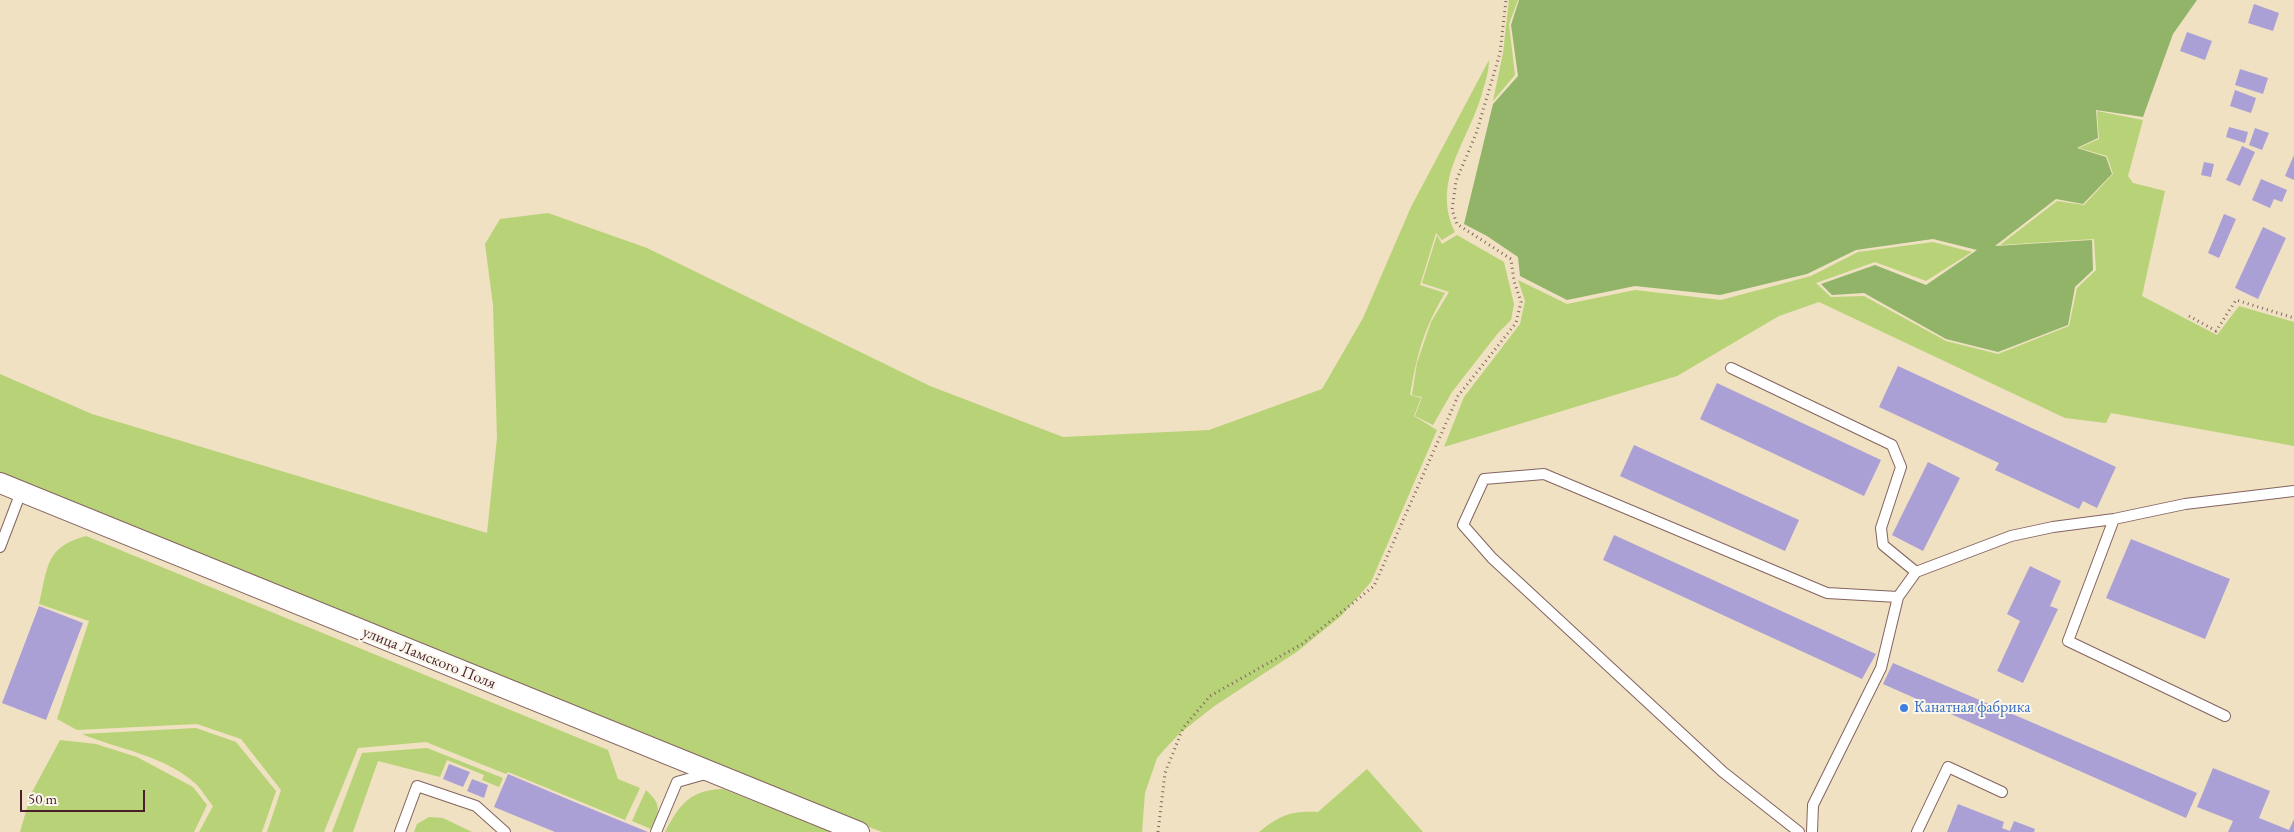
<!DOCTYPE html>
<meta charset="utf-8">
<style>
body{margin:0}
#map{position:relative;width:2294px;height:832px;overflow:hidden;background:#efe1c2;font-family:"EB Garamond",serif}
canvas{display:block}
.scale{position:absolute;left:20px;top:790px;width:125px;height:22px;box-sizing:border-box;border:2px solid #4a1f2b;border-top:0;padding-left:6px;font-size:15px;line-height:18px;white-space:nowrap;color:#4a1f2b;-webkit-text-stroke:4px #fbf7ec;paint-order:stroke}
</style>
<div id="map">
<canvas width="2294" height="832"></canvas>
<div class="scale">50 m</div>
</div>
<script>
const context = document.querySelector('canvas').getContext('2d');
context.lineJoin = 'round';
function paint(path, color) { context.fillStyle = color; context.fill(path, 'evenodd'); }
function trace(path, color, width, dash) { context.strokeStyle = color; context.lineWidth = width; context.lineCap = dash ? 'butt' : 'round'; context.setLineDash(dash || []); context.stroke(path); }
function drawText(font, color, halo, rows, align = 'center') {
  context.font = font + ' "EB Garamond",serif'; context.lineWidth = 4; context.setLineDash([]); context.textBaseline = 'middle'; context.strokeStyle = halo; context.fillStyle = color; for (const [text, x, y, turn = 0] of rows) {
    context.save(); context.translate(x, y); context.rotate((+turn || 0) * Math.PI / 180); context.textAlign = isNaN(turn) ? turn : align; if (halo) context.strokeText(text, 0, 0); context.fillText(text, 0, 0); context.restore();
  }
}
paint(new Path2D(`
 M1509,0H1518L1509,24L1515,75L1493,101L1503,53Z
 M1489,60C1489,70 1486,80 1483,90C1470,140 1430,180 1455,232L1442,240L1436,233L1420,285L1445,293C1424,328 1417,354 1410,395L1421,398L1414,416L1437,430L1371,582L1341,616L1298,651L1213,707L1179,734L1164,750L1157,758L1145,793L1142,832H882L693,758L0,474V374L92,414L487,533L497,438L493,305L485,244L500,219L548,213L647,248L930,386L1063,437L1209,430L1322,389L1363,318L1411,207Z
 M2097,111L2143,120L2128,176L2133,183L2165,191L2142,296L2217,335L2239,306L2294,322V446L2111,413L2106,423L2065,418L1819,302L1779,316L1677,376L1444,447L1464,397L1520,324L1525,301L1518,280L1567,304L1635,290L1721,300L1811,276L1858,252L1933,242L1972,252L1926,281L1875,262L1816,283L1831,297L1864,296L1946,341L1998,354L2069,326L2077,288L2096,270L2094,239L2000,245L2057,201L2084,205L2113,174L2107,156L2079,148L2099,139Z
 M1437,235L1442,244L1457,235L1504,262L1514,304L1511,320L1498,333L1452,392L1433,425L1415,416L1422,397L1412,395L1417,363L1431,322L1449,292L1422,283Z
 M86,536L608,750L618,779L640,788L625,820L508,772L506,774L426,742L358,748L324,832H267L281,790L241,739L197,724L77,730L57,719L89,621L39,604C48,567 45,547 86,536Z
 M196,728L236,742L276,791L262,832H199L213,806C207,799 202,790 196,784C164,755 120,750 82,734Z
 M60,740L96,744L137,757L193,787L207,805L194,832H20L31,794Z
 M427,748L503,778L499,787L482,780L484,775L447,760L440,777L378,761L353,832H332L362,753Z
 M1367,769L1423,832H1259C1281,815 1290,811 1318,812Z
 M723,789L832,832H665C680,804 690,790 723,789Z
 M646,790C662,805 660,810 651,829L632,821Z
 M429,817L443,818L472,832H414L417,824Z`), '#b8d277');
paint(new Path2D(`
 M1519,0H2197L2173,34L2143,117L2096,110L2098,138L2077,148L2106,157L2112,174L2083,204L2056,199L1995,246L2092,240L2093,270L2075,287L2068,325L1998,352L1946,339L1864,293L1832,295L1821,284L1875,265L1926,285L1977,250L1933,239L1856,250L1807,274L1720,295L1635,286L1567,300L1520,276L1518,257L1487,236L1464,224L1493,104L1518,76L1511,25Z`), '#92b468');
paint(new Path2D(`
 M2254,4L2279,13L2273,31L2248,23Z
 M2187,32L2212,41L2205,60L2180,51Z
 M2240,69L2268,78L2263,94L2235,85Z
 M2235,90L2256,98L2251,113L2230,106Z
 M2229,127L2248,132L2245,143L2226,137Z
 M2255,128L2269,133L2262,150L2249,145Z
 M2242,146L2255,152L2240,186L2226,180Z
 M2294,155V180L2285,176Z
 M2204,162L2214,164L2211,177L2201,175Z
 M2261,179L2287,190L2282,202L2274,199L2270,208L2252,200Z
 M2224,214L2236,219L2219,258L2208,253Z
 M2263,227L2286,238L2258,299L2235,288Z
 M1898,366L2116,467L2097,508L2083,501L2079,509L1995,470L1999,463L1879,407Z
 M1717,383L1881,460L1864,496L1700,419Z
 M1634,445L1799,520L1785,551L1620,476Z
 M1928,462L1960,478L1923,551L1892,535Z
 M1614,535L1876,654L1862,679L1603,560Z
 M2131,539L2230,579L2205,639L2106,598Z
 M2030,566L2061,581L2050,606L2058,609L2023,683L1997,671L2020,621L2007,614Z
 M39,606L83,623L46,720L2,703Z
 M1893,663L2197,793L2186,818L1883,684Z
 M449,764L470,772L463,787L443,779Z
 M2213,768L2270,791L2259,818L2289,830L2294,819V832H2228L2233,821L2197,807Z
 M508,774L577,803L648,832H555L494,807Z
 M472,779L488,785L484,798L467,791Z
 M1958,804L2004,822L2002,828L2010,831L2014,821L2035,829L2034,832H1947Z`), '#aba0d5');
const service = new Path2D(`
 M1731,368L1892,445L1901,467L1881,528L1883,545L1916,572
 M2114,519L2068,641L2225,716
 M0,547L21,492
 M400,832L417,786L476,806L505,832
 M656,832L677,782L709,773
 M1799,832L1723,772L1492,558L1463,525L1484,479L1544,474L1827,593L1898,597
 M1812,832L1813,805L1881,668L1898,597L1916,572L2011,536L2053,527L2114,519L2185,504L2294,491
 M1917,832L1948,767L2002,792`);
const minor = new Path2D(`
 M0,483L859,832`);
trace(service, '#846360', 12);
trace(minor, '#846360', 22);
trace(new Path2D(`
 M2189,316L2216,331L2236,300L2294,318
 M1158,832L1165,773L1183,728L1210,696L1302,644L1374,586L1458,396L1516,323L1521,302L1514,281L1511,259L1457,224L1452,210L1456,181L1476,134L1500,53L1506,0`), '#846360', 3, [1, 4]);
trace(service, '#fff', 10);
trace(minor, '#fff', 20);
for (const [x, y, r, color] of [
 [1904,708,5,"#3f7fe0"]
]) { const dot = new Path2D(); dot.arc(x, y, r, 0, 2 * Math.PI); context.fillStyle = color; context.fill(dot); trace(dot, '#fbf7ec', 2); }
drawText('16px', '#4a1f2b', '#fbf7ec', [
 ["улица Ламского Поля",429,658,22]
]);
drawText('16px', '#366cbe', '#fbf7ec', [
 ["Канатная фабрика",1914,708]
], 'left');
</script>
